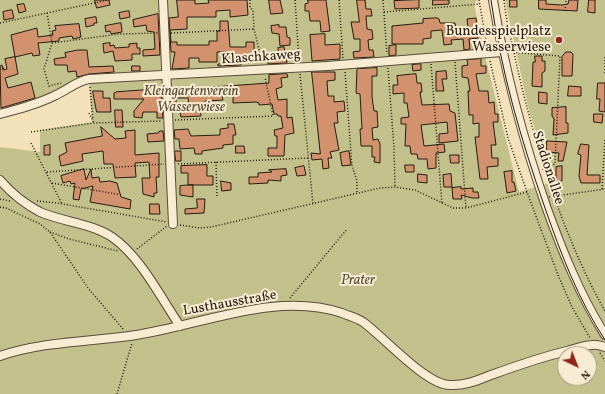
<!DOCTYPE html>
<meta charset="utf-8">
<style>
body{margin:0}
#map{position:relative;width:605px;height:394px;overflow:hidden;background:#f3e1ba;font-family:Vollkorn,serif}
canvas{display:block}
.north{position:absolute;left:557px;top:346px;width:40px;height:40px;box-sizing:border-box;background:#f7ecd2;border:1px solid #a39985;border-radius:50%;rotate:137deg;font-size:11px;font-weight:700;line-height:16px;text-align:center;color:#261c11}
.north::after{content:'';display:block;margin:auto;width:14px;height:18px;background:#8f2418;clip-path:polygon(50% 0,100% 100%,50% 72%,0 100%)}
</style>
<div id="map">
<canvas width="605" height="394"></canvas>
<div class="north">N</div>
</div>
<script>
const context = document.querySelector('canvas').getContext('2d');
context.lineJoin = 'round';
function paint(path, color) { context.fillStyle = color; context.fill(path, 'evenodd'); }
function trace(path, color, width, dash) { context.strokeStyle = color; context.lineWidth = width; context.lineCap = dash ? 'butt' : 'round'; context.setLineDash(dash || []); context.stroke(path); }
function drawText(font, color, halo, rows, align = 'center') {
  context.font = font + ' Vollkorn,serif'; context.lineWidth = 4; context.setLineDash([]); context.textBaseline = 'middle'; context.strokeStyle = halo; context.fillStyle = color; for (const [text, x, y, turn = 0] of rows) {
    context.save(); context.translate(x, y); context.rotate((+turn || 0) * Math.PI / 180); context.textAlign = isNaN(turn) ? turn : align; if (halo) context.strokeText(text, 0, 0); context.fillText(text, 0, 0); context.restore();
  }
}
paint(new Path2D(`
 M0,0H477L474,4L487,64L519,192L552,182L529,111L505,0H605V394H0V147L40,152V130L92,122L89,81L52,95L0,111ZM565,354H589V378H565Z`), '#c2c18b');
const building = new Path2D(`
 M95,0H109L110,5L97,8Z
 M177,0H195V4L209,3L208,0H247L248,15L230,17V10L216,11V17H187V29L170,30L171,42H177V45H209V41H217V31H220V21H228L230,47H246V42H254V56L240,57L241,65L218,66V64L228,63L227,52H217V62H199V58H189V68L172,69L175,52H171L169,18L178,17Z
 M269,0H280L283,13L271,14Z
 M308,0H326L330,31L321,32L320,21H310L309,11H305V4L308,3Z
 M357,0H365L366,9H371L372,16H366L367,29L372,30L373,39L368,40L369,50H373L374,57L354,58L353,52L360,51V39H354L351,22H359Z
 M419,0V8L395,9L394,1Z
 M433,0H449V4L433,5Z
 M510,0H517V7H510Z
 M539,0H546V4L562,5L568,4L569,0H578L577,11L539,9Z
 M589,0H595V13L588,12Z
 M24,4L26,11L19,13L17,5Z
 M12,10L14,18L4,20L3,12Z
 M129,11L130,17L120,19L119,13Z
 M158,14L160,55L143,56V50L155,49L154,32L147,31L146,25L134,27L133,20Z
 M96,17L97,23H94V25L86,27L85,19Z
 M437,18L439,19L440,23H455L456,28L468,27L467,19L476,18L478,38L469,39L470,49L464,50L463,39L451,40L452,44L444,45L442,30L431,31V38L423,39V44H392V26L423,23V19Z
 M121,23L122,32L111,34L110,31L106,32L105,26Z
 M79,24L81,37L73,39L72,36L59,38V41L38,43L40,55L33,56L32,53L15,57L11,35L37,28L38,37L53,35L52,31L56,30L55,26Z
 M279,25V27H286L287,37L290,38V45L280,46L279,34L272,33L271,26Z
 M325,34V45L340,44V59L312,61L310,35Z
 M110,43V46L114,45L115,48L129,47V44L137,43V48H140V54H132V60L115,61L113,51L104,53L103,44Z
 M396,45V55L389,56V46Z
 M284,47L287,63L268,64V59L279,58L278,48Z
 M78,50H87L89,67L113,66L114,72L89,74L77,77L76,71L68,72L67,65H55L54,59L66,57L65,53Z
 M566,52H571L573,54L572,76H562V57Z
 M535,56H542V61H545V71L542,73V87L532,86L533,62H535Z
 M15,57L18,74L5,78L8,88L31,82L35,98L1,108L0,66L2,65L3,70L7,69L5,59Z
 M481,59V66H486V73L476,74L479,91H488L489,103L494,102L495,114H498V122H493L496,145H491L492,158H498V166L487,167L488,179H480L475,137H479V123L473,124V115H469L468,91H470L468,78L462,77V66L468,65L467,60Z
 M421,64V70L413,71L412,65Z
 M132,66H140V71H132Z
 M377,68V76H372V97L374,111H377L378,127L372,128L373,140L378,139L380,144V163L374,162L375,157H372V146H361L360,129H362L360,94L356,93L357,69Z
 M446,71L447,79H442L444,91H436V72Z
 M312,72H335V80L327,81L328,96H334V102L344,101L345,111L337,112L338,123H334L339,150L330,152L332,158H328L329,168L323,169L322,159L312,160L311,153L320,154Z
 M287,74L288,77L281,78L282,87L276,89L278,100L287,99V118L292,117L294,133L285,135L284,156H268V148H277V136H275L274,130L283,128L281,116H278L277,114H274L272,104L259,105V103L256,102L233,103V94L222,95L223,100L205,101V105H200L201,116L181,117L180,112L189,106L188,98H176V103H173L172,89H179V93H192V90L212,87L269,83V75Z
 M416,74L417,83H421L422,92H420L422,105L449,104L450,111L455,113L458,141L439,143V134L448,133L447,122L421,125L424,146L444,144L445,152L436,153V168L428,169L427,159H418L417,154H411L410,146H405L406,124H401V118L409,117L407,103H404V93L393,94V85H398L397,76Z
 M598,83H605V112L599,111L600,99H597Z
 M569,86L581,87V96H568Z
 M161,89L163,118H157V112H143L142,118L134,117V111L144,99H114V93L116,92Z
 M93,91H103V98H110L111,112H97Z
 M539,92L547,93V104L539,103Z
 M566,107V123H568V133L553,135L554,119L552,116V108Z
 M115,110H122L123,127H116Z
 M594,114H603L602,123L594,122Z
 M228,124H234L236,135H233V144L223,145V148L202,151V154H195L194,148L180,149L179,139H175L174,130L188,129L191,136L220,135V129L228,128Z
 M101,127L115,139L126,138L125,131L135,130V155L159,153V177H156L157,193H154V197L143,194L142,178H150L149,162L135,163L136,177L115,178L113,164H104L103,151L82,154L83,161L61,166L59,156L67,152L65,143L102,136Z
 M160,131H163L164,141L148,142L147,134L158,133Z
 M547,141L567,142L563,161H558L559,153L547,152Z
 M581,144L589,145L587,175H600V183H581L579,176L581,155L578,154Z
 M50,145V155H44V146Z
 M236,146H244L245,153H236Z
 M175,151H181V161H176Z
 M349,151L351,165L342,166L340,153Z
 M450,155H459V163H451Z
 M207,165V176H213V185H188V173H181V166Z
 M405,165H414V172H406Z
 M304,166L306,175L297,176L295,168Z
 M562,166V181H556V167Z
 M84,169L86,180L91,169L92,178L99,177L100,182L110,181L117,183L121,197L131,200L130,209L90,202L93,186L81,189L79,200L73,199L75,183L71,184L70,181L63,183L61,176Z
 M286,169L287,175L281,176V181L268,180V183L249,184V177H258V173L272,172L269,170Z
 M512,171V182H514L516,191L507,193L504,172Z
 M418,174L427,175V183L418,182Z
 M451,174L452,187H444L443,175Z
 M221,181L231,183V190L222,191Z
 M193,185V197L180,195V186Z
 M461,187V189L473,188V192H478L479,198H472L461,195L462,199H453L452,188Z
 M197,199H205L204,213L185,214V209L197,208Z
 M150,204H159L160,214H150Z`);
paint(building, '#d1926d');
trace(building, '#261c11', 1);
const minor = new Path2D(`
 M163,0L173,224
 M493,0C505,72 523,140 547,209C563,253 580,295 605,335
 M0,114C19,109 38,104 56,95C67,90 77,81 89,79L327,66L502,52
 M0,180C11,193 25,204 40,212C63,222 91,223 112,237C140,256 161,298 180,326
 M0,356C44,341 90,342 136,335C202,325 275,291 342,313C349,316 357,318 363,322C384,337 426,385 450,385C465,386 478,380 491,375C516,366 541,357 567,351C575,349 584,345 593,345C596,344 601,346 605,347`);
trace(minor, '#594d3b', 10);
trace(new Path2D(`
 M250,0V7L253,10L254,29L262,62
 M295,0L299,60
 M339,0L343,58
 M383,0L387,54
 M479,0L487,46
 M504,0C506,21 512,42 516,62C534,143 564,239 605,311
 M565,11L566,0
 M384,12L480,4
 M47,13L52,43L44,69L49,86L61,83
 M0,23L108,0
 M171,33L254,29
 M52,43L119,34L158,33
 M510,52L560,56L555,164L542,170
 M605,57V73
 M490,61L508,138L527,192L558,275L572,307L590,338
 M455,62L466,208
 M431,64L442,204
 M388,68L394,148L395,187
 M0,69L4,68
 M345,72L352,166L357,181V193
 M300,74L313,204
 M90,87L93,120
 M89,113L94,123
 M175,120L273,116L265,77
 M31,132L94,123L161,121
 M31,143L62,204
 M216,162L217,197
 M178,164L308,158
 M47,172L164,164
 M52,183L122,195
 M602,189L605,140
 M549,197L605,189
 M0,199L10,201
 M37,201L57,203L167,222
 M0,207L6,208L40,224L50,232L88,288L123,329
 M180,225L200,228L211,227L380,188L395,187L415,190L453,208H466L527,192
 M50,232L69,239L118,251
 M137,249L167,226
 M290,298L347,229
 M600,353L605,361
 M117,394L132,343`), '#261c11', 1.5, [1, 2]);
trace(minor, '#f7ecd2', 8);
trace(new Path2D(`
 M491,0C501,71 521,140 545,208C561,254 578,299 605,340`), '#261c11', 1);
for (const [x, y, r, color] of [
 [559,40,4,"#8f2418"]
]) { const dot = new Path2D(); dot.arc(x, y, r, 0, 2 * Math.PI); context.fillStyle = color; context.fill(dot); trace(dot, '#f7ecd2', 1.5); }
drawText('14px', '#261c11', '#f7ecd2', [
 ["Bundesspielplatz",551,32],
 ["Wasserwiese",551,48]
], 'right');
drawText('14px', '#261c11', '#f7ecd2', [
 ["Klaschkaweg",261,58,-4],
 ["Stadionallee",547,168,72],
 ["Lusthausstraße",230,304,-10]
]);
drawText('italic 14px', '#554e36', '#f7ecd2', [
 ["Kleingartenverein",191,92],
 ["Wasserwiese",191,108],
 ["Prater",358,281]
]);
</script>
